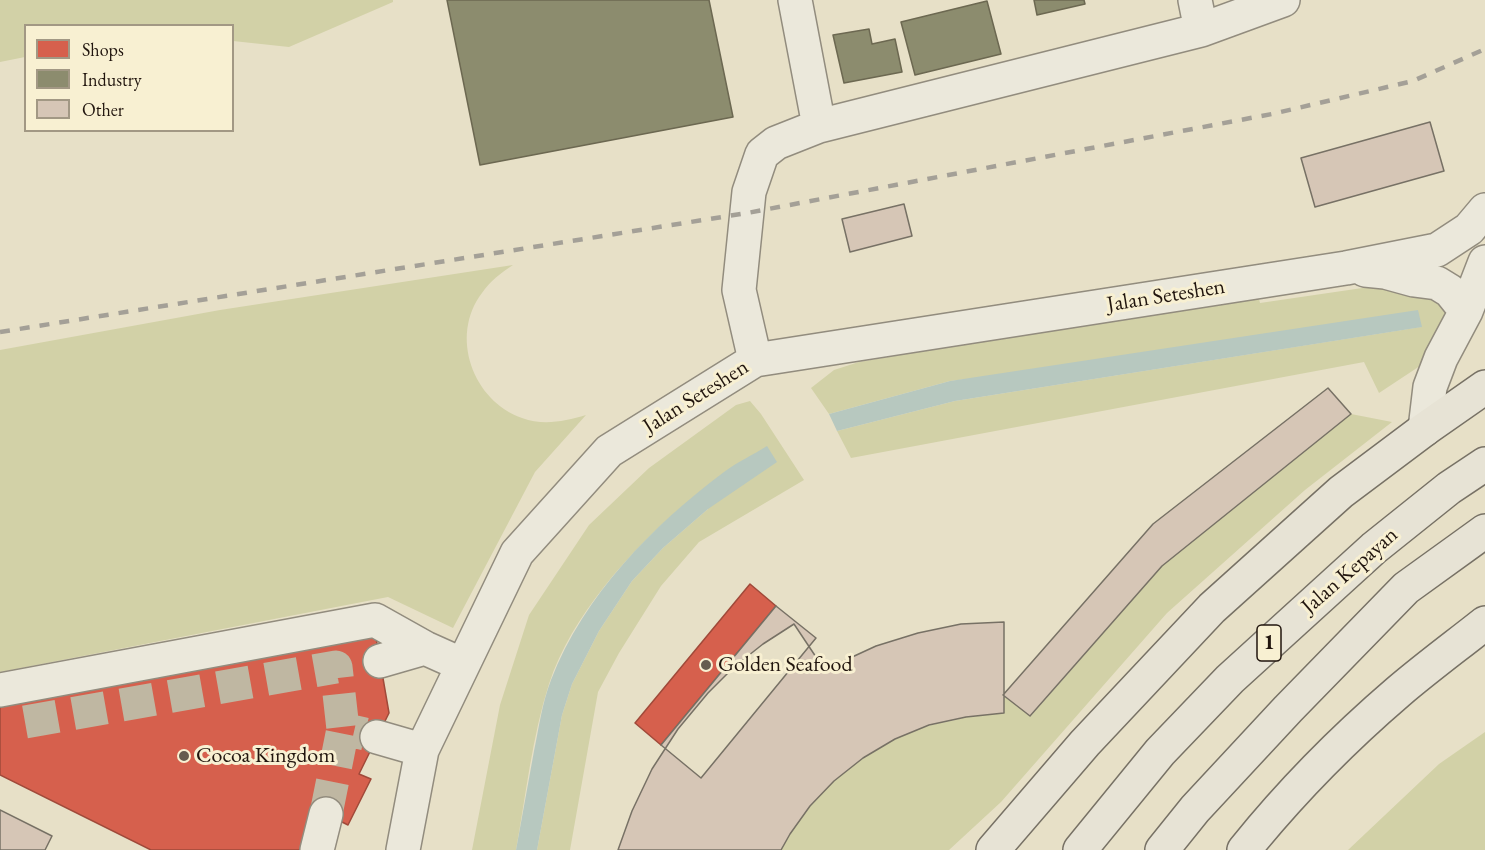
<!DOCTYPE html>
<style>
body{margin:0}
#map{position:relative;width:1485px;height:850px;overflow:hidden;background:#e7e0c7;font-family:"EB Garamond",serif}
canvas{display:block}
.legend{position:absolute;left:24px;top:24px;width:210px;height:108px;box-sizing:border-box;background:#f8f0d2;border:2px solid #a29884;margin:0;padding:8px 10px;list-style:none;font-size:18px;color:#21150e}
.legend li{display:flex;align-items:center;gap:12px;height:30px}
.legend b{width:30px;border:2px solid #a29884}
</style>
<div id="map">
<canvas width="1485" height="850"></canvas>
<ul class="legend">
<li><b style="height:16px;background:#d6604d"></b>Shops</li>
<li><b style="height:16px;background:#8c8c6e"></b>Industry</li>
<li><b style="height:16px;background:#d6c6b6"></b>Other</li>
</ul>
</div>
<script>
const context = document.querySelector('canvas').getContext('2d');
context.lineJoin = 'round';
function paint(path, color) { context.fillStyle = color; context.fill(path, 'evenodd'); }
function trace(path, color, width, dash) { context.strokeStyle = color; context.lineWidth = width; context.lineCap = dash ? 'butt' : 'round'; context.setLineDash(dash || []); context.stroke(path); }
function drawText(font, color, halo, rows, align = 'center') {
  context.font = font + ' "EB Garamond",serif'; context.lineWidth = 6; context.setLineDash([]); context.textBaseline = 'middle'; context.strokeStyle = halo; context.fillStyle = color; for (const [text, x, y, turn = 0] of rows) {
    context.save(); context.translate(x, y); context.rotate((+turn || 0) * Math.PI / 180); context.textAlign = isNaN(turn) ? turn : align; if (halo) context.strokeText(text, 0, 0); context.fillText(text, 0, 0); context.restore();
  }
}
paint(new Path2D(`
 M0,0H393V2L289,47L233,41L232,26H26L25,57L0,62Z
 M513,265C501,273 490,281 482,293C449,336 473,401 522,418C544,426 565,421 586,415L535,472L453,628L388,597L0,672V350L220,310Z
 M1376,286L1438,297L1455,322L1432,358L1379,393L1364,362L851,458L837,431L955,401L1421,327L950,381L829,414L811,388L834,370L859,362L1258,295L1260,303Z
 M750,401L761,414L804,480L699,542L661,586L619,653L598,692L570,850H537L562,715L572,684L599,631L632,581L663,548L708,509L683,506C630,551 571,616 549,684C532,737 526,795 516,850H472L500,705L529,615L589,525L649,468L736,405Z
 M1351,414L1392,422L1305,490L1167,613L1001,802L949,850H781C806,803 848,759 898,738C909,733 921,728 932,725C943,722 957,721 967,716C980,710 991,702 1003,695L1031,716L1162,566Z
 M1485,732V850H1348L1439,764Z`), '#d2d1a7');
paint(new Path2D(`
 M1418,310L1422,327L955,401L837,431L829,414L950,381Z
 M767,446L777,462L708,509L663,548L632,581L599,631L572,684L562,715L537,850H516C522,817 528,784 534,751C539,727 542,703 551,680C584,595 652,526 724,472C737,462 753,455 767,446Z`), '#b7c8bf');
const shops = new Path2D(`
 M750,584L776,606L661,745L635,723Z
 M375,632L389,713L359,774L371,779L348,825L326,814L311,850H151L0,775V707Z`);
paint(shops, '#d6604d');
trace(shops, '#a04a3a', 1.5);
const industry = new Path2D(`
 M447,0H709L733,117L480,165Z
 M1034,0H1084L1085,4L1037,15Z
 M987,1L1001,54L915,75L901,22Z
 M869,29L872,44L895,39L902,72L844,83L833,35Z`);
paint(industry, '#8c8c6e');
trace(industry, '#6c6851', 1.5);
const building = new Path2D(`
 M1430,122L1444,171L1315,207L1301,158Z
 M904,204L912,236L850,252L842,219Z
 M1328,388L1351,414L1162,566L1030,716L1003,695L1153,524Z
 M776,606L816,638L701,778L661,745Z
 M1004,622V713L966,717L929,725L895,739L863,758L834,781L810,806L790,834L781,850H618L632,811L652,769L678,729L708,693L734,667L763,644L794,624L826,672L837,664L876,646L918,633L961,624Z
 M0,810L52,836L45,850H0Z`);
paint(building, '#d6c6b6');
trace(building, '#777165', 1.5);
trace(new Path2D(`
 M25,722L336,667L343,729
 M326,814L343,729L365,734`), '#bfb7a2', 33, [33, 16]);
const minor = new Path2D(`
 M795,0L819,126
 M1201,30L1283,0
 M1365,270L1385,272L1414,280L1437,283L1450,291L1466,311
 M755,360L739,290L749,192L762,154L776,143L819,126L1201,30L1195,0
 M1425,429L1430,387L1441,358L1466,311L1485,262
 M380,661L425,648
 M0,690L375,620L425,648L463,665
 M377,737L422,750
 M317,850L326,814
 M403,850L422,750L517,553L609,451L755,360L1346,268L1437,250L1469,229L1485,210`);
const highway = new Path2D(`
 M993,850L1085,743L1212,608L1341,492L1425,429L1485,387
 M1080,850L1160,752L1230,679L1374,548L1449,488L1485,464
 M1162,850L1195,809L1288,709L1406,588L1485,531
 M1244,850C1290,793 1342,740 1398,692C1426,668 1456,646 1485,623`);
trace(minor, '#928c7e', 36);
trace(highway, '#777165', 36);
trace(minor, '#ebe8db', 33);
trace(highway, '#e7e3d5', 33);
trace(new Path2D(`
 M0,332L747,213L1272,114L1413,81L1485,49`), '#a4a097', 4.5, [10, 10]);
for (const [x, y, r, color] of [
 [706,665,6,"#665c4f"],
 [184,756,6,"#665c4f"]
]) { const dot = new Path2D(); dot.arc(x, y, r, 0, 2 * Math.PI); context.fillStyle = color; context.fill(dot); trace(dot, '#f8f0d2', 2); }
for (const [x, y, w] of [
 [1269,643,24]
]) { const box = new Path2D(); box.roundRect(x - w / 2, y - 18, w, 36, 4.5); context.fillStyle = '#f8f0d2'; context.fill(box); trace(box, '#21150e', 1.5); }
drawText('bold 21px', '#21150e', null, [
 ["1",1269,643]
]);
drawText('22px', '#21150e', '#f8f0d2', [
 ["Jalan Seteshen",1166,296,-9],
 ["Jalan Seteshen",696,397,-32],
 ["Jalan Kepayan",1350,571,-41]
]);
drawText('22px', '#21150e', '#f8f0d2', [
 ["Golden Seafood",718,665],
 ["Cocoa Kingdom",196,756]
], 'left');
</script>
